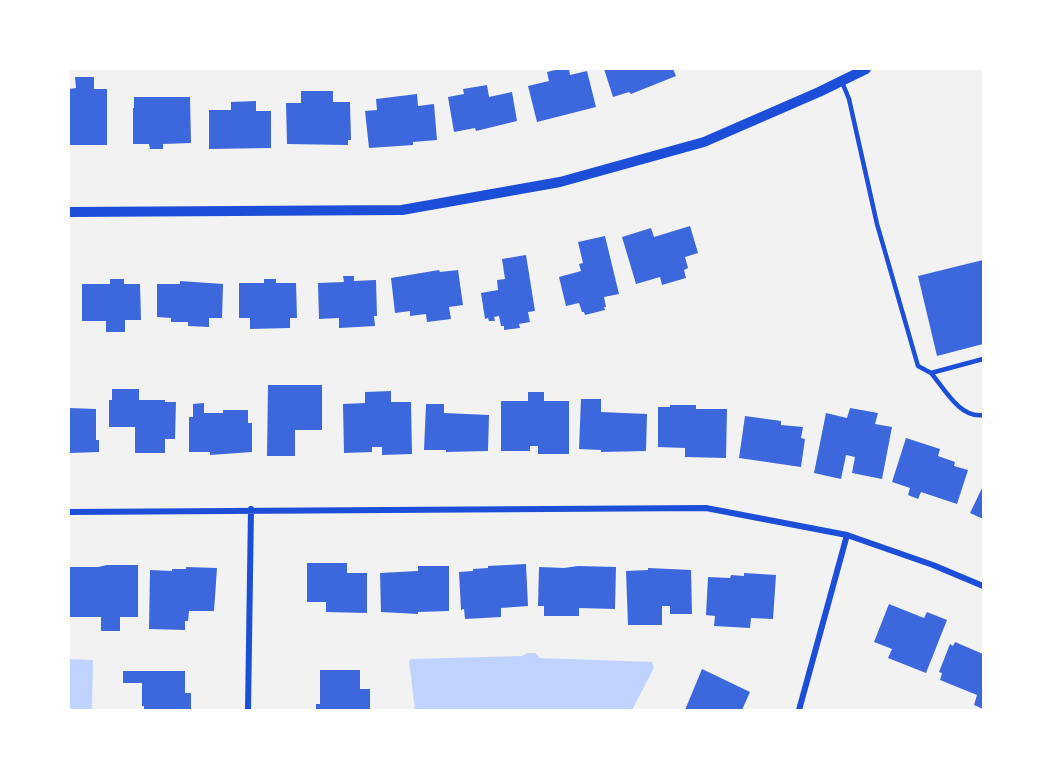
<!DOCTYPE html>
<style>
body{margin:0}
#map{position:relative;width:1052px;height:779px;overflow:hidden;background:#f2f2f2;font-family:"Golos Text",sans-serif}
canvas{display:block}
.frame{position:absolute;inset:0;border:70px solid #fff;pointer-events:none}
</style>
<div id="map">
<canvas width="1052" height="779"></canvas>
<div class="frame"></div>
</div>
<script>
const context = document.querySelector('canvas').getContext('2d');
context.lineJoin = 'round';
function paint(path, color) { context.fillStyle = color; context.fill(path, 'evenodd'); }
function trace(path, color, width, dash) { context.strokeStyle = color; context.lineWidth = width; context.lineCap = dash ? 'butt' : 'round'; context.setLineDash(dash || []); context.stroke(path); }
paint(new Path2D(`
 M528,653H535L540,658L652,662L654,668L632,710H415L409,661L411,659L522,656Z
 M69,659L93,660L92,710H69Z`), '#bfd3fe');
paint(new Path2D(`
 M559,69H569L570,75L587,71L596,107L537,122L528,86L549,81L547,72Z
 M604,69H673L676,76L631,94L629,92L613,97Z
 M75,77H94V89H107V145H69V89L76,88Z
 M487,85L489,97L512,92L517,121L476,131L475,128L454,132L448,97L464,94L463,89Z
 M301,91H333V102H350L351,140H348V145L287,144L286,103H301Z
 M417,94L418,106L434,104L437,140L413,142V145L369,148L365,111L377,110L376,99Z
 M134,97H190L191,143L163,144V149H150L149,144H133V108H134Z
 M256,101V111H271V148L209,149V110H231V102Z
 M690,226L698,253L685,257L688,268L684,270L686,278L662,285L660,277L636,284L622,237L651,228L654,237Z
 M605,236L619,294L604,297L606,307H604L605,310L585,315L584,312H582L579,303L566,306L559,277L581,271L579,264L583,263L578,242Z
 M526,255L535,311L528,312L530,322L519,324L520,328L504,330V326H501L499,316L494,317L495,321H489L488,318L485,319L481,293L498,290L497,280L505,279L502,259Z
 M983,260V344L937,356L918,276Z
 M439,270L440,272L458,270L463,305L449,307L451,319L427,322L426,314L410,316V311L395,313L391,278Z
 M343,276H354V281L376,280L377,316H374L375,326L339,328V318L319,319L318,283L344,282Z
 M110,279H124V284H140L141,320H125V332H106V321H82V284H110Z
 M264,279H276V283H296L297,318H290V328L250,329V318H239V283H264Z
 M180,281L223,284L222,318H209V327L188,326V322H171V318L157,317V284H180Z
 M268,385H322V430H295V456H267Z
 M112,389H139V400H165V402H176L175,439H165V453H135V427H109V400H112Z
 M391,391V402H411L412,454L382,455V447H372V452L344,453L343,404L365,403V392Z
 M528,392H544V401H569V454H538V446H530V451H501V401H528Z
 M581,399H601V412L647,414L646,451L601,452V450L579,449Z
 M204,403V413H223V410H248V423H252V452L210,455V452H189V417H193V404Z
 M426,404H444V413L489,415L488,451L446,452V450H424Z
 M670,405H696V409H727L726,458L685,457V448L658,447V407H670Z
 M69,408L96,409V440H99V452L70,453Z
 M850,408L878,413L875,424L892,427L882,479L852,473L855,457L846,455L841,479L814,473L826,413L847,418Z
 M745,416L781,421V425L803,427L801,438L805,439L801,467L739,458Z
 M906,438L940,449L938,456L955,462L954,466L968,470L957,504L921,492L918,499L908,495L910,488L892,482Z
 M983,486V519L970,513Z
 M307,563H347V573H367V613L326,612V602H307Z
 M526,564L528,606L501,608V617L465,619L464,609L461,610L459,572L473,571V569L488,568V566Z
 M107,565H138V617H120V631H101V617H70V567H98Z
 M418,566H449V611L418,612V614L381,612L380,573L418,571Z
 M578,566L616,567L615,609L579,608V616H544V606H538L539,567L564,568Z
 M186,567L217,568L214,611H189L188,621H185V630L149,629L150,570L172,571V569H186Z
 M648,568L691,570L692,614H670V606H662V625H628L626,571L648,570Z
 M744,573L776,575L773,619L751,618L750,628L714,626L715,616L706,615L708,577L730,578L731,575L744,576Z
 M889,604L924,618L927,612L947,620L926,673L888,658L892,649L874,642Z
 M955,642L983,654V709L974,705L977,695L940,680L942,673L939,672L950,644L953,646Z
 M702,669L750,692L742,710H685Z
 M320,670H360V689H370V710H316V704H320Z
 M123,671H185V693H191V710H144V706H142V683H123Z`), '#3d67dc');
trace(new Path2D(`
 M842,82L849,99L877,224L918,366L931,373L983,359
 M931,373C944,388 960,419 983,415`), '#1d4ed8', 4.5);
trace(new Path2D(`
 M69,512L706,508L847,535L933,565L983,586
 M248,710L251,509
 M799,710L847,535`), '#1d4ed8', 6);
trace(new Path2D(`
 M69,212L402,210L560,182L704,142L819,92L866,69`), '#1d4ed8', 10);
</script>
